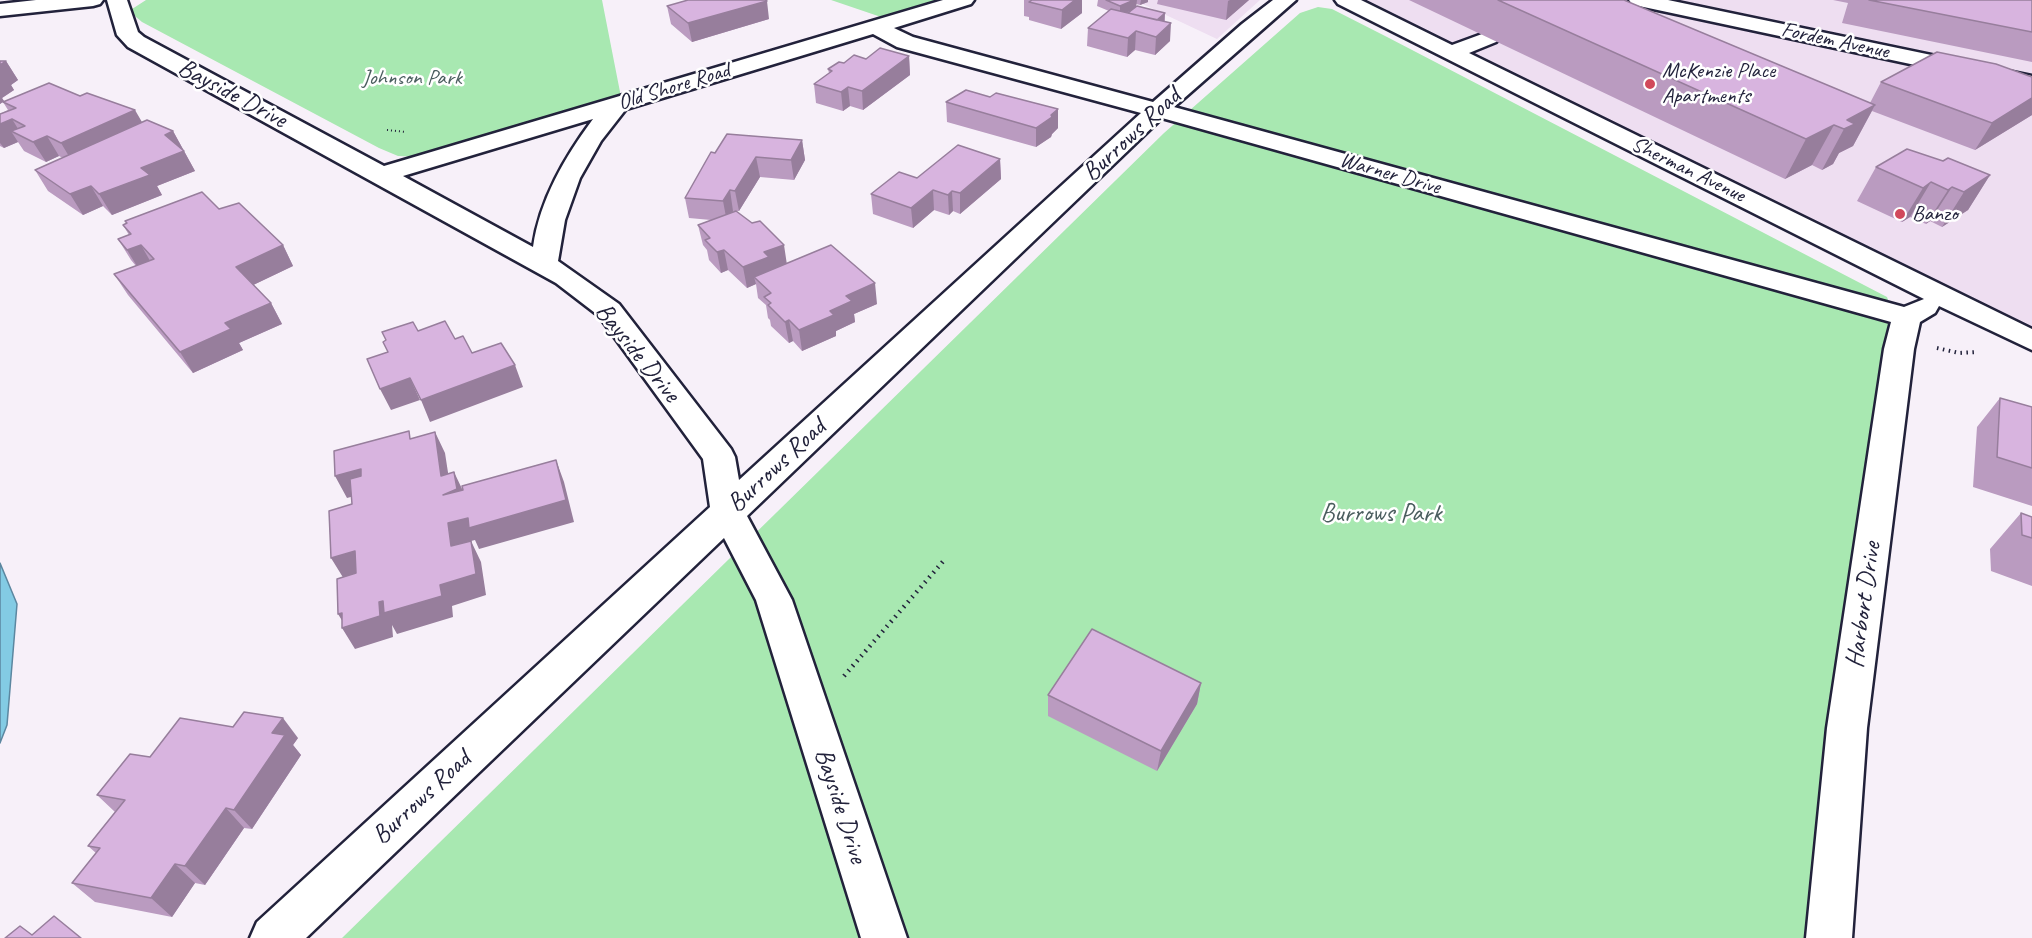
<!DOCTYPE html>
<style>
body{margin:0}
canvas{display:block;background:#f7f0f9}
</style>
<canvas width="2032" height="938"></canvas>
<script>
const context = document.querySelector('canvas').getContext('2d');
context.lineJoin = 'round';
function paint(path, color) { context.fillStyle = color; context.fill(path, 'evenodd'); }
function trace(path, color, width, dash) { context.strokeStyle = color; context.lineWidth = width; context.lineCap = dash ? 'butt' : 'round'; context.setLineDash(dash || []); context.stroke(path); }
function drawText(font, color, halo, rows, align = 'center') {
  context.font = font + ' Caveat,sans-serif'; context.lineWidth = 5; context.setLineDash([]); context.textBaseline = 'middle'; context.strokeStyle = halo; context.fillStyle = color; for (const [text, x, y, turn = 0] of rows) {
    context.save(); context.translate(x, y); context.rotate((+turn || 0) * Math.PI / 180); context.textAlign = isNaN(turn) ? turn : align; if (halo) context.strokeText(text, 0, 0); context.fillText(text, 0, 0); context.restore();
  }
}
paint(new Path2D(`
 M1134,0H1260L1217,39Z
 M1345,0H2032V341Z`), '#eedef1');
paint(new Path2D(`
 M146,0H602L621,97L422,157L398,156L379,148L142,22L129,11Z
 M831,0H941L881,17Z
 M1318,7L1332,9L1389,38L1887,297L1901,337L1829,938H342L1164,133L1300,13Z`), '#a8e8b1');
const water = new Path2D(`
 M0,563L17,604L7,725L0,743Z`);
paint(water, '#83cbe4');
trace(water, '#5c87a0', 1.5);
const minor = new Path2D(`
 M36,0H103L100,4L93,6L0,16V4Z
 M107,0H127L138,32L144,37L384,166L943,0H974L971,4L894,28L913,37L1153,102L1242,24L1273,0H1296L1174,107L1904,307L1924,299L1338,4L1335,0H1361L1452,45L1482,34H1496L1500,38L1496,42L1469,53L2032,329V350L1939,306L1935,313L1920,322L1914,349L1867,728L1852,938H1806L1827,728L1884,349L1891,322L1162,118L747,516L792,600L907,938H861L756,600L724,538L306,938H250L257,922L710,507L703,459L599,316L556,283L128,47L117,35ZM873,34L897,47L1141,113L739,480L735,457L731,449L619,304L558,261L565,220L580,178L601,141L626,109ZM593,119C565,157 540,199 533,247L403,176Z
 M1629,0H1668L2032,76V90L1639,6L1632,4Z`);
trace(minor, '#22223b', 5);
trace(new Path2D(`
 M387,130L406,132`), '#22223b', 2, [1, 3]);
trace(new Path2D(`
 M1937,348L1959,353L1977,352`), '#22223b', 4, [1.5, 4.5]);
trace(new Path2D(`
 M844,676L946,558`), '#22223b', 4.5, [1.5, 5]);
paint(minor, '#fff');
paint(new Path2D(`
 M1024,0H1082V13L1061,29L1029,20V17L1024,16Z
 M1098,0H1148V2L1140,5L1136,4V6L1165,13V21L1170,41L1155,55L1135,50L1127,57L1087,46L1088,28L1109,11L1097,6Z
 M1158,0H1249L1226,20L1157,4Z
 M1409,0H1624L1870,103L1881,82L2032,77V115L1975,150L1872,111L1853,146L1839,153L1833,164L1822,170L1812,165L1785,179Z
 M1833,0H2032V62L1842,23L1848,3Z
 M667,6L769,19L692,42L671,24Z
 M909,56L910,75L863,110L850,106L843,111L816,103L814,84L829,73L828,69L844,63L866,59Z
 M0,61H6L18,80L11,85L14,90L2,98L4,101L142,122L173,131L195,171L157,186L162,195L112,215L103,206L83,215L48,191L35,170L63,158L59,156L46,162L24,151L18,142L4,148L0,146V114L8,110L3,102L0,104Z
 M946,102L1058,128L1052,134L1051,137L1036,147L947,122Z
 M802,140L805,160L794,180L760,177L739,211H733V212L787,264L877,304L854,314L855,322L836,331V336L802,351L793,341L789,343L771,326L770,320L768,318L766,305L758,298L756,284L747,288L728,270L721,273L709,260L707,250L703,245L698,225L711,220L689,218L685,198L715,153Z
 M1000,159L1001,179L960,214L953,211L949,215L934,210L913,228L873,214L871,194L917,178Z
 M1943,161L1990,175L1968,210L1942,227L1930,221L1926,224L1910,217L1902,222L1857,201L1876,167Z
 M219,209L283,245L293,266L253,285L271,303L282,324L239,343L243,350L193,373L128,295L114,274L136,266L131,260L118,239L129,235L123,225L127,224L125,221Z
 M2000,398L2032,407V506L1973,487L1977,427Z
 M2021,513L2032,517V586L1991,571L1990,549Z
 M1201,683L1197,704L1157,771L1048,716V695Z
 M298,738L293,745L301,755L252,829L244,828L205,885L195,883L172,917L95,902L72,883L96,853L88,846L115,812L97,795L150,757Z`), '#ba9bc0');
paint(new Path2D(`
 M1075,0H1082V13L1061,29L1062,10Z
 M1134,0H1137L1136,8L1120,16V6Z
 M1141,0H1148V2L1140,5Z
 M1230,0H1249L1226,20L1228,1Z
 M767,1L769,19L692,42L688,23Z
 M1165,13L1164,22L1155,21Z
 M1171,23L1170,41L1155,55L1156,37Z
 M1136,31L1135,50L1127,57L1128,38Z
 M909,56L910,75L863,110L862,91Z
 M6,61L18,80L11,85L14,90L2,98L4,101L0,104V65Z
 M848,87L850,106L843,111L841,92Z
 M2032,98V115L1975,150L1992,123Z
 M1875,105L1853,146L1839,153L1833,164L1822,170L1844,129L1847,120Z
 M1058,109V128L1052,134L1051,137L1036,147V128Z
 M135,110L146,129L73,163L61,143Z
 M12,119L23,137L11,131L18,142L4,148L0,143V124Z
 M1834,125L1812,165L1785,179L1806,139Z
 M173,131L195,171L157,186L162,195L112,215L99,194L165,135Z
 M47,136L59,156L46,162L33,142Z
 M802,140L805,160L794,180L791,160Z
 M756,157L760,177L739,211L735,191Z
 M1000,159L1001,179L960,214V193Z
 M1990,175L1968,210L1942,227L1964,192Z
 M1931,182L1910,217L1902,222L1923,188Z
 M91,186L103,206L83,215L70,194Z
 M1952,187L1930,221L1926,224L1948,190Z
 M730,190L733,211L727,222L723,201Z
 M933,190L934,210L913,228L911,208Z
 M952,191L953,211L949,215L948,195Z
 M141,245L153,266L140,271L127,250Z
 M283,245L293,266L247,288L236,267Z
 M784,245L787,265L754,277L756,284L747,288L743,267L764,252Z
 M724,250L728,270L721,273L717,252Z
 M875,283L877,304L854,314L855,322L836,331V336L802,351L799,330L830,311L846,296Z
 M271,303L282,324L239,343L243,350L193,373L180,352L225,323Z
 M789,320L793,341L789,343L785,322Z
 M515,365L523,387L430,422L421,400Z
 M410,378L420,400L391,410L380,389Z
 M435,432L445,453L451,492L454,472L464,493L453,517L441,476Z
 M556,460L564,482L574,522L479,549L475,540L471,541L481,562L486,595L452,606L453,617L397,634L392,625L393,637L355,649L342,628L346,627L338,614L440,585L451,546L448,523Z
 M361,469L373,491L347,498L335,476Z
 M355,551L367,572L344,579L331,558Z
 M1201,683L1197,704L1157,771L1161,751Z
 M283,718L298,738L293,745L301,755L252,829L234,810L272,733Z
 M226,808L244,828L205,885L185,866Z
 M175,864L195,883L172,917L151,898Z`), '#977e9c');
const building = new Path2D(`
 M688,0H765L767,1L688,23L667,6Z
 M1032,0H1075L1062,10L1029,2Z
 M1106,0H1134L1120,6Z
 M1498,0H1624L1875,105L1847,120L1855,124L1844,129L1834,125L1806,139Z
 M1869,0H2032V32Z
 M1137,6L1165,13L1157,20L1128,13Z
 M1111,9L1171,23L1156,37L1136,31L1128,38L1088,28Z
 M880,48L909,56L862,91L848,87L841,92L814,84L832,71L828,69L839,62L844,63L854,55L866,59Z
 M1937,52L1996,64L2032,77V98L1992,123L1881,82Z
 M0,61H6L0,65Z
 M49,83L80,96L87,93L135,110L61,143L47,136L33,142L11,131L25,126L12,119L0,124V114L16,108L3,102Z
 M966,90L990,97L996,93L1058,109L1051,115L1052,117L1036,128L946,102Z
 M147,120L173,131L165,135L184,151L141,168L150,175L99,194L91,186L70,194L35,170Z
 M727,134L802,140L791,160L756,157L735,191L730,190L723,201L685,198L711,152L715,153Z
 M958,145L1000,159L960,193L952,191L948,195L933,190L911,208L871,194L899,172L917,178Z
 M1907,149L1943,161L1948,158L1990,175L1964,192L1952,187L1948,190L1931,182L1923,188L1876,167Z
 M202,192L219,209L239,203L283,245L236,267L271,303L225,323L231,329L180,352L114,274L154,259L141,245L127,250L118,239L131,234L123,225L127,223L125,221Z
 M736,211L752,223L760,221L784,245L764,252L769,257L743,267L724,250L717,252L705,240L710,238L698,225Z
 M831,245L875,283L846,296L852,301L830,311L834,315L799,330L789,320L785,322L768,305L771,303L764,297L771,293L754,277Z
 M445,321L455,339L463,336L472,353L501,343L515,365L421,400L410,378L380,389L367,359L388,352L383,342L386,340L382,332L413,322L418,331Z
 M2000,398L2032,407V468L1997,457Z
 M409,431L410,439L435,432L441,476L454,472L457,489L443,495L463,490L462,486L556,460L566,500L469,528L468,518L448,523L451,546L471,541L476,574L440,585L442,596L384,613L383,601L379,602L380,616L342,628V613L338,614L337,579L356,573L355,551L331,558L329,511L352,504L350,479L361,476V469L335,476L334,451Z
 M2021,513L2032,517V538L2022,535Z
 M1092,629L1201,683L1161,751L1048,695Z
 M244,712L283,718L272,733L285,735L234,810L226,808L185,866L175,864L151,898L72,883L100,848L88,846L125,800L97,795L130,754L150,757L180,718L233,727Z
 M54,916L81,938H5L20,926L32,935Z`);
paint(building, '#d8b4df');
trace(building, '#977e9c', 1.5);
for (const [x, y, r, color] of [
 [1650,84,6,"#d1495b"],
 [1900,214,6,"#d1495b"]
]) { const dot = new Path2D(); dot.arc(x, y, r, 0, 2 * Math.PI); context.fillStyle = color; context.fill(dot); trace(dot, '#fff', 2); }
drawText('22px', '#22223b', '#fff', [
 ["Fordem Avenue",1835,41,12],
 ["Old Shore Road",674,87,-17],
 ["Sherman Avenue",1688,170,26],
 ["Warner Drive",1390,174,16]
]);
drawText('22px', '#22223b', '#fff', [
 ["McKenzie Place",1662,71],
 ["Apartments",1662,96],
 ["Banzo",1912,214]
], 'left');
drawText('22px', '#4a5d5e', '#fff', [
 ["Johnson Park",412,78]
]);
drawText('26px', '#22223b', '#fff', [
 ["Bayside Drive",232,94,28],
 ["Burrows Road",1132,135,-43],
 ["Bayside Drive",637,353,51],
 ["Burrows Road",777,466,-43],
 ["Harbort Drive",1864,605,-82],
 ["Burrows Road",422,798,-43],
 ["Bayside Drive",840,806,72]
]);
drawText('26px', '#4a5d5e', '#fff', [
 ["Burrows Park",1381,514]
]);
</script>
